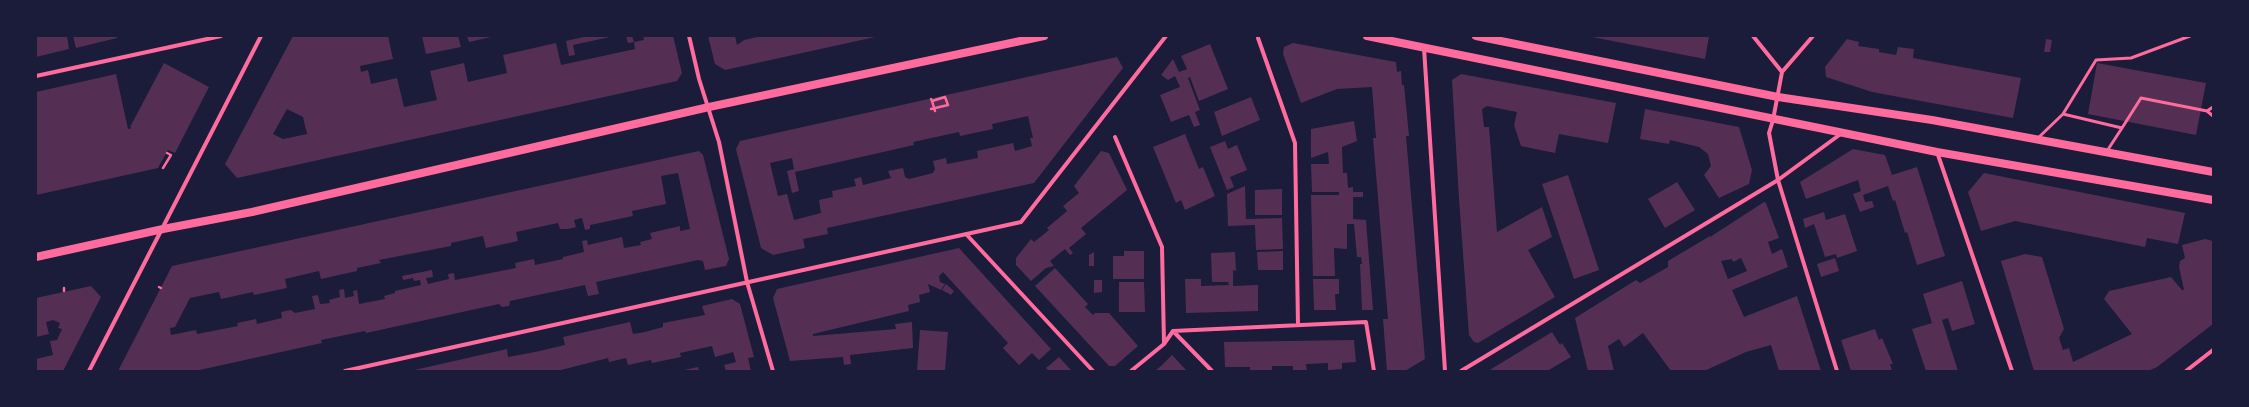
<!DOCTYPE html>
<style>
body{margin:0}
#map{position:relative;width:2249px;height:407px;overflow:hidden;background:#1b1b3a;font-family:Spectral,serif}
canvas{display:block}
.frame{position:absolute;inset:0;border:37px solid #1b1b3a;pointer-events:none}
</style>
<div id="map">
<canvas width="2249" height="407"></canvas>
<div class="frame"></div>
</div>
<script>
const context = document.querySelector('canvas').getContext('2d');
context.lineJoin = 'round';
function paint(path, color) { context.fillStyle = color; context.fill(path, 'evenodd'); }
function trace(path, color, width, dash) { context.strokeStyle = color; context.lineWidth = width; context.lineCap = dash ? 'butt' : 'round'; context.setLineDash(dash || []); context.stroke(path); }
paint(new Path2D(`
 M36,36H67L69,49L36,57Z
 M73,36H116L117,38L76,48Z
 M293,36H388L393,59L360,66L361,72L368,70L371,84L397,78L404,107L437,100L430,71L464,63L468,82L507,73L503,55L556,43L561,65L635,49L634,42L628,43L626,36H632L634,42L644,40L643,36H673L682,73L677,81L237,178L225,164ZM287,109L303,117L307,134L283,139L273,134Z
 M422,36H458L461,47L426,54Z
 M467,36H491V37L469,42Z
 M588,36L610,37L573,45L575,55L569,56L566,41Z
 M708,36H735L737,45L744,40L762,36L875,37L725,70L715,64Z
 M1587,36H1709L1705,59Z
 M1847,39L1859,42L1858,46L1879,49V52L1896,55L1898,47L1914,49L1913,58L2021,78L2013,118L1872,92L1826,77L1825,67Z
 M2046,39L2052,40L2050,52H2044Z
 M1293,43L1396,62L1397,72L1401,71L1402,85H1404L1409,136H1406L1425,359L1405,371H1387L1383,319H1388L1373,138H1376L1372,87L1337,89L1301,103L1283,54L1284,47Z
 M1210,44L1228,89L1199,101L1190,77L1188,78L1200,110L1195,112L1200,125L1194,127L1189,115L1171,122L1160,95L1180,87L1175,76L1168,80L1161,75L1173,59L1179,72L1187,69L1181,56Z
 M1117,57L1123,68L1034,183L827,228L828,234L803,239L805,248L773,255L761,248L736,149L740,141ZM1028,116L1033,138H1030L1032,146L1015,151L1013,143L977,151L978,158L947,164L946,158L933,161L935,169L933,173L909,179L905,177L903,168L888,171L891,178L863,185L861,177L854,179L856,186L832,191L833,197L819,200L821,213L794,220L787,194L778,196L770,163L792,158L794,169L787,171L792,193L799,191L795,172L914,145L913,142L959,132L960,136L993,129L992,124Z
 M164,63L209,87L175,153L168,150L158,168L36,195V92L116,74L128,129L132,128L130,127Z
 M2097,63L2206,83L2196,135L2088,114Z
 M1461,74L1616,103L1608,143L1559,134L1555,153L1521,146L1514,125L1517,112L1487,106L1482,109L1484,127H1489L1497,232L1542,207L1552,237L1528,250L1555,297L1478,343L1474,342L1469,335L1459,199L1452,80Z
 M1251,97L1260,120L1222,136L1214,112Z
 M1645,109L1739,127L1752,170L1749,184L1719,198L1704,175L1711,166L1708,154L1699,147L1670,140L1669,144L1640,139Z
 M1354,121L1357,141L1342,147L1343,173H1347L1348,188L1353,187V192H1363V197H1353V219L1366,220L1373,310H1362L1360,264H1362L1361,257H1357L1354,224H1347V249L1334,248L1335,276H1313L1311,195H1339V192H1312L1311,164H1329L1328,152L1311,158V129Z
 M1185,134L1199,169L1203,167L1215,196L1185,210L1181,200L1176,203L1153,147Z
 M1225,141L1228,149L1237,145L1247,170L1230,177L1234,187L1227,190L1210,147Z
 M1853,149L1885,155L1892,175L1917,167L1945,256L1917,265L1907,232L1905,233L1895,200L1893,201L1888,186L1863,195L1865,202L1872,201L1874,207L1860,212L1853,194L1861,191L1858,180L1806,199L1800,182Z
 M699,151L703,155L729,259L726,266L705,270L703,261L698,260L596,282L599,294L594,295L588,296L585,285L510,301L509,306L502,307L499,304L366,333L365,331L321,340L322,343L195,371H118L172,266ZM678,173L690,229L680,231V226L650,233L652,239L640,242L641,245L624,248L622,237L588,245L587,240L582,241L584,252L563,257V259L535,265L534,259L515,263L516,268L455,280L454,273L448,274L449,279L428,284L426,278L433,277L432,270L402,276L403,280L413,278L414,281L420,280L421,285L395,291V293L384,296L385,299L359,304L357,290L353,291L354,296L345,298L344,289L339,290L340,297L329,300L330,303L320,304L318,295L312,296L315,309L295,313L291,310L281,312L282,318L257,324L256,319L237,323L238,326L197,334L196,330L171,335L170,328L175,327L190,298L219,292L221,299L253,292L254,295L287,288L285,279L319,271L321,279L357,271V268L381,263L379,260L451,246V243L483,236L486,248L518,241L516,232L558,223L560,229H568L576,227L574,220L582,218L585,230L590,229V225L633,216L632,211L666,204L661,176Z
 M1101,151L1109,153L1127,190L1081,228L1086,234L1069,248L1073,253L1070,255L1065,249L1050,261L1054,266L1046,268L1031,281L1016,265V258L1031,239L1034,242L1049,230L1047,228L1067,211L1063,206L1079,193L1074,186Z
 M1984,173L2185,213L2178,244L2147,238L2145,247L2015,221L1981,231L1968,192Z
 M1568,175L1599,270L1574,279L1542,184Z
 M1677,182L1695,210L1665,228L1648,199Z
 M1245,186L1246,219L1282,218L1283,249L1256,250L1255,225L1228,226L1227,194Z
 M1282,189V215H1255V190Z
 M1764,202L1766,203L1779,238L1768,242L1772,254L1782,249L1788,267L1732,290L1744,317L1797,296L1821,371H1779L1771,345L1746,352L1704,371H1671L1643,333L1624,347L1619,339L1608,346L1614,371H1588L1575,318L1636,280L1640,283L1668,267V261L1710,236V237ZM1741,258L1747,271L1728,279L1721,261L1732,259L1733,262Z
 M1824,212L1826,220L1845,214L1857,251L1837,258L1836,254L1825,257L1814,224L1805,228L1803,219Z
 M2205,239L2213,241V324L2157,367L2148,371H2034L2001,261L2025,254L2042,257L2064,329L2059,338L2063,350L2069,348L2073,362L2132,334L2104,299L2109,291L2171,277L2182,290H2184L2179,267L2180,261L2185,258L2182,245Z
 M959,248L1051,349L1039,360L1032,353L1019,365L1003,348L1008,343L943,272L939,276L940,282L945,284L941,290L928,284L930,292L919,295L920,302L908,305L909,311L813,334V336L896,329L895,324L912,322L913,348L850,355L851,364L844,365L843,357L790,361L773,298L777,289Z
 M1124,251H1144V279H1113V256H1124Z
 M1283,251V270H1258L1257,252Z
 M1094,252V266H1089V255Z
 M1235,252L1236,271L1233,270V286L1258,285V311L1186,313L1185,279H1201V286L1229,285L1228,282H1212L1211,253Z
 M1835,258L1839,271L1821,277L1817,264Z
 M1055,268L1088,304L1085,307L1093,315L1095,313H1109L1138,346L1115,366H1109L1035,286Z
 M1313,279H1339V294H1335L1336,310H1314Z
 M1094,280H1102V292L1094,293Z
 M1962,281L1975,324L1952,331L1948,318L1942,320L1958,371H1926L1912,329L1932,323L1923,294Z
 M1119,282H1144L1145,312H1119Z
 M946,284L954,291L951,295L942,290Z
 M91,286L101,297L63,371H36V359L53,355L50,341L57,340L62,329L58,328L60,323L53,320L46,322L49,334L36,337V298Z
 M732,299L740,304L754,357L748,358L751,371H726L724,365L736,362L733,352L715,357L712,346L680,353L681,357L652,363L651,360L628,365L626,358L609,362L608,358L557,371H410L507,349L508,357L535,352L565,345L563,337L630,322L633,334L645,332L663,327V323L705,315L702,306Z
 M1875,329L1879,340L1882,338L1893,364H1890L1892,371H1851L1841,340Z
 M920,330L948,332L945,371H917Z
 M1552,332L1560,345L1562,343L1571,357L1547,371H1488Z
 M1354,340L1356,362L1342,363V369L1328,370V363L1306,364L1307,371H1293V366H1272V371H1250V367H1225L1224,342Z
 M1172,355L1187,371H1155L1161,366Z
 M1059,357L1069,368L1072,371H1049L1046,368Z
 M698,367L699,371H684V370Z`), '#542f53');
trace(new Path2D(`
 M932,101L935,111
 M931,109L948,105L945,97L932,101L931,99
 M163,168L171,155L167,153
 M159,287L161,288
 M64,288V291`), '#ff6b9d', 2.5);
trace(new Path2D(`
 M2207,111L2213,107
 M2063,114L2096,60L2131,58L2190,36
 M2038,138L2063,114L2122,128L2141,98L2207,111L2213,116
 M2107,151L2122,128`), '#ff6b9d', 3);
trace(new Path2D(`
 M689,36L699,79L719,142L747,282L773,371
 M1753,36L1782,72
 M1813,36L1782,72L1773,120L1769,133L1778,180L1837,371
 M1258,38L1295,143L1298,325
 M1424,48L1445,371
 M36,76L221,36
 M1115,137L1162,247L1164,344
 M1937,152L2012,371
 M966,234L1093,371
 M1173,331L1366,322L1374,371
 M1173,331L1212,371
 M89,371L261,36
 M345,371L1021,222L1166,36
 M1131,371L1164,344L1173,331
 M1461,371L1778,180L1842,133
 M2186,371L2213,350`), '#ff6b9d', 4);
trace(new Path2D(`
 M1367,36L1937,152L2213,200
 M1476,36L1778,97L1932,120L2213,172
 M36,257L163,229L252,212L709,107L1044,36`), '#ff6b9d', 8);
</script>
